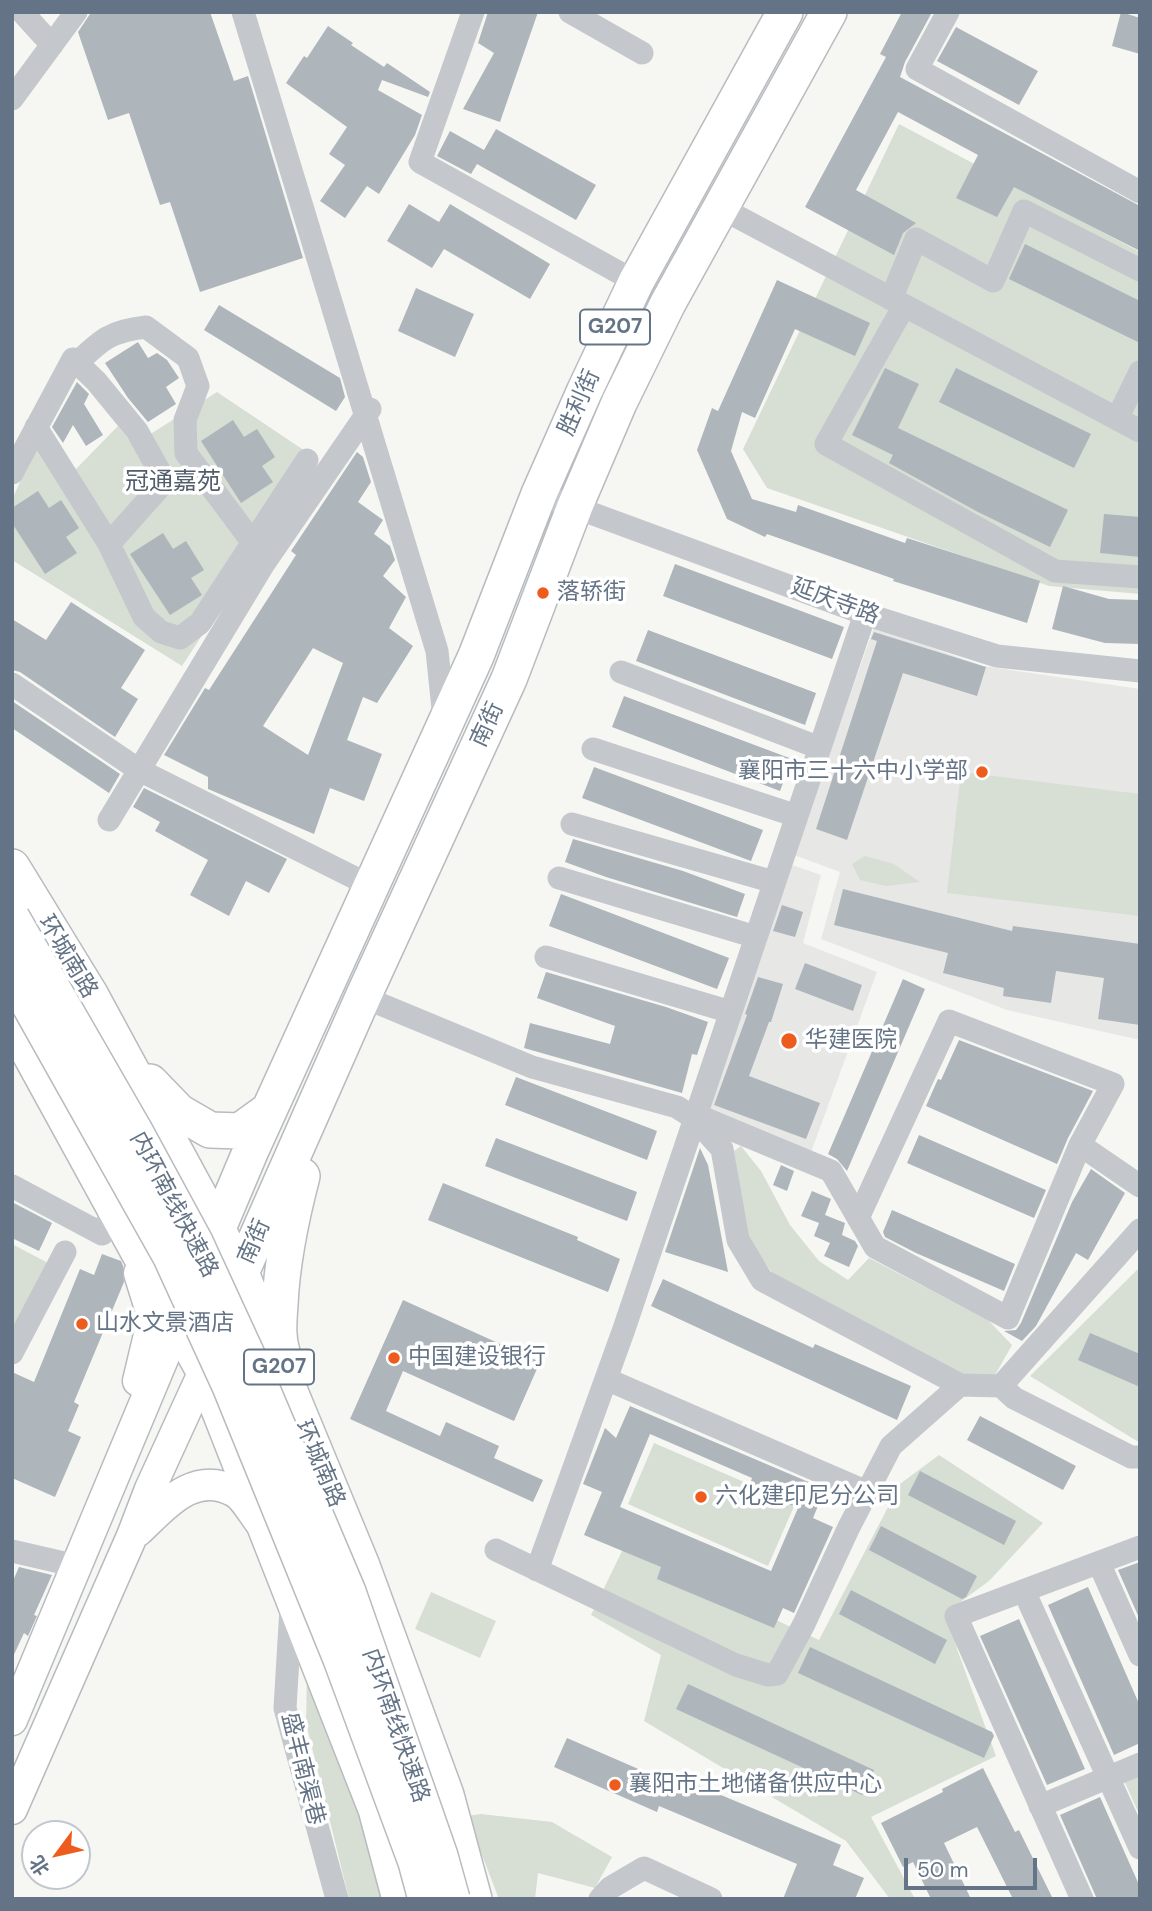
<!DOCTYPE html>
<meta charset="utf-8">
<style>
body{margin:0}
#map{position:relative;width:1152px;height:1911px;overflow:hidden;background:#f6f7f3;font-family:"DM Sans","Noto Sans SC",sans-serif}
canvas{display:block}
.frame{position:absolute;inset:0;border:14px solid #647486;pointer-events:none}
.north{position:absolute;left:21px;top:1820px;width:70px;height:70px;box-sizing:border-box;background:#fff;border:2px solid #c1c7cf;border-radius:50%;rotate:237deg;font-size:19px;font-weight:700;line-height:28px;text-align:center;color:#647486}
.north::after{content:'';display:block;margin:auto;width:24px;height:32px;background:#ed5c1c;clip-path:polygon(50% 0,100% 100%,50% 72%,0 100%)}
.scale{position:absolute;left:904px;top:1858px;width:133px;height:32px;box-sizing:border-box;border:4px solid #647486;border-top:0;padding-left:9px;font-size:21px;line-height:24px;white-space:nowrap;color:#647486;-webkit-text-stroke:5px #fff;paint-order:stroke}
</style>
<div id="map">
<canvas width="1152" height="1911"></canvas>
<div class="frame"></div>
<div class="north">北</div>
<div class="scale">50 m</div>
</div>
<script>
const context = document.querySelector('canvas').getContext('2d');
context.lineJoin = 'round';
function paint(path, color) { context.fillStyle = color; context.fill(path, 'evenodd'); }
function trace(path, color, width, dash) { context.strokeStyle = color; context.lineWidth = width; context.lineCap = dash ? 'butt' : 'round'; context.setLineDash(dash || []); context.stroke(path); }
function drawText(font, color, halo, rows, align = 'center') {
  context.font = font + ' "DM Sans","Noto Sans SC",sans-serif'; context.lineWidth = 7; context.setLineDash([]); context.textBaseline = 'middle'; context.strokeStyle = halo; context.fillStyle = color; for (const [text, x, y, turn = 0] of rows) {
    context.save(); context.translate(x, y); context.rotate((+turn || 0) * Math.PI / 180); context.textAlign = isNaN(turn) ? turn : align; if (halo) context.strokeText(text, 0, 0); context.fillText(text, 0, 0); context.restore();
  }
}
paint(new Path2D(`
 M874,627L983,666L1140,689V1040L1007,1010L821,939L840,872L794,855Z
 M786,863L821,875L803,943L877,972L810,1155L702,1111Z`), '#e7e8e6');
paint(new Path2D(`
 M899,124L1140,252V594L1049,586L767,488L743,449Z
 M217,392L317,459L182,666L12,560V500L38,441L76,469L118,426L133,445Z
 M961,772L1140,794V916L947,893Z
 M865,856L894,864L920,882L886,886L860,880L852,864Z
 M741,1146L761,1171L790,1225L819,1261L848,1280L869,1258L988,1320L1012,1345L995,1375L955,1374L773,1274L748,1239L734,1151Z
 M12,1244L50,1264L12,1337Z
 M1140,1267V1441H1137L1030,1376Z
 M654,1443L795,1504L768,1566L628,1504Z
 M939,1455L1043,1523L989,1581L948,1611L957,1649L996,1756L871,1817L915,1899H890L846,1841L644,1721L661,1655L591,1615L623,1549L819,1640L900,1484Z
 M431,1592L496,1621L480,1658L415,1629Z
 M307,1671L341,1752L382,1899H349L306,1723Z
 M1140,1769V1816L1122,1776Z
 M481,1814L552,1822L612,1857L595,1888L538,1873L535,1899H499L467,1816Z`), '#d7ded4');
paint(new Path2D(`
 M94,12H210L234,81L248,76L303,258L200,292L170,202L160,205L129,113L108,120L78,32L90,14Z
 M488,12H538L500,122L463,109L494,53L478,43Z
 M902,12L931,14L905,62L900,77L1140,206V251L1014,187L997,217L956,198L978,155L898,112L856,190L916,223L903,233L894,255L805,207L886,57L880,54Z
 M1121,12L1140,18V54L1112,46Z
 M328,26L353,43L351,45L384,67L387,63L430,92L428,97L382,80L378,90L422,115L415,135L379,194L367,186L345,218L320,201L345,165L329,154L347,127L286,83L304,56L307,58Z
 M956,27L1038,71L1019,105L937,61Z
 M496,129L596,185L576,220L477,164L471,174L437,156L450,131L484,150Z
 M409,204L439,222L450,204L550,264L530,299L444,249L432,268L387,241Z
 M1025,244L1140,301V343L1009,279Z
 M777,280L870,323L855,356L795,329L755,418L742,412L731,451L752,499L796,512L798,505L905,543L907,538L1040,581L1027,623L893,581L894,579L767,534L765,537L727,519L697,450L712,408L718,411Z
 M416,288L474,314L455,357L398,331Z
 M219,305L340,378L345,397L336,411L204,330Z
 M138,342L148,358L157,353L167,360L179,378L166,387L176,404L148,422L128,398L105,363Z
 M885,368L919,384L898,428L1068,510L1050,547L978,512L889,463L893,455L852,435Z
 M956,368L1091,434L1074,468L939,402Z
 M77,382L89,394L84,404L103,435L86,446L73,425L63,443L52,427Z
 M233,420L244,437L257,429L275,457L262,466L273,482L241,503L201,441Z
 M357,452L363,457L371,482L358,502L383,520L374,534L390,546L395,560L383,576L406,597L389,628L413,646L377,703L363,697L347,740L382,754L364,801L330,788L314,834L208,789V777L164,755L205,688L209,690L296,555L291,551ZM313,648L343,663L308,755L263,726Z
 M38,491L49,508L61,500L79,528L66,537L77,553L45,574L12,523V508Z
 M1104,514L1140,517V557L1100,553Z
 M163,533L173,549L186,541L204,570L191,578L202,595L170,615L130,554Z
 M675,564L844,627L832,659L663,596Z
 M1063,586L1109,599L1140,600V644L1105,643L1052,629Z
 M71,602L145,650L121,688L138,699L115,737L20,672L12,670V619L46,640Z
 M648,630L816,693L805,725L636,661Z
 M874,632L986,667L977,696L903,673L847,840L816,829L877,641L871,639Z
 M624,696L792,759L780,791L612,727Z
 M12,701L120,774L109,793L12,728Z
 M594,767L763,830L751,861L582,798Z
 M144,788L287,859L269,893L246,881L229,916L190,895L208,860L155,831L160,822L133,807Z
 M573,839L683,871L745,894L737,917L606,877L565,862Z
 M843,889L1012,931L1013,926L1140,944V1025L1098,1019L1104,978L1056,971L1051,1003L1003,996L1004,988L943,973L948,953L834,925Z
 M561,894L729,958L717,989L549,926Z
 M782,905L803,912L795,937L773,931Z
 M805,963L862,985L853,1011L795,989Z
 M546,972L666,1007L708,1022L697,1055L692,1054L682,1093L524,1048L530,1023L610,1044L615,1026L537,998Z
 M758,977L783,984L771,1022H769L749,1076L820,1103L806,1139L714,1105L747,1015L745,1014Z
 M903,979L925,989L847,1171L837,1159L828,1154Z
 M959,1040L1093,1091L1068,1138L1057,1164L926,1106L938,1079L941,1080Z
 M516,1077L657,1131L647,1160L505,1105Z
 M919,1135L1046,1190L1034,1218L907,1163Z
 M496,1138L637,1192L627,1221L485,1166Z
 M700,1148L708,1165L728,1272L665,1252Z
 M781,1165L794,1171L787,1191L773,1185Z
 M1091,1169L1125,1193L1088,1260L1076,1253L1036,1326L1022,1341L1004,1331L1016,1330L1021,1323L1072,1202Z
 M443,1183L578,1237L577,1240L620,1259L608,1292L428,1220Z
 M812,1191L831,1199L825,1215L845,1223L842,1235L855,1241L858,1246L849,1267L824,1256L830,1243L814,1236L819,1223L801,1216Z
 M12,1202L52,1223L39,1251L12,1238Z
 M892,1210L1015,1264L1004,1291L916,1253L885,1237L883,1232Z
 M102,1254L121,1261L123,1266L124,1282L74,1402L79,1405L68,1431L81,1437L55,1497L12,1478V1372L34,1382L80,1269L94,1275Z
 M663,1279L813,1348L815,1344L911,1386L897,1420L651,1306Z
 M403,1300L540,1362L514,1421L403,1371L386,1411L440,1436L446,1422L499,1446L494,1458L543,1480L533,1502L350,1419Z
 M1090,1333L1140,1354V1387L1078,1360Z
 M630,1406L825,1489L813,1518L833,1527L794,1613L783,1608L774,1628L657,1579L661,1567L584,1535L602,1492L583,1484L605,1428L616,1438ZM650,1434L752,1478L749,1487L798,1508L771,1571L620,1507Z
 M980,1416L1076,1466L1063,1490L967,1440Z
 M920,1471L1016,1521L1004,1545L908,1495Z
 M881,1526L977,1576L966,1597L962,1599L869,1550Z
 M1140,1562V1620L1118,1570Z
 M19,1567L52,1575L34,1615L37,1616L28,1636L24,1633L12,1659V1583Z
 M1088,1587L1140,1706V1743L1114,1755L1048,1605Z
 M851,1590L947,1640L935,1664L839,1614Z
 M1019,1619L1085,1769L1047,1785L980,1636Z
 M810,1647L992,1732L994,1736L984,1758L798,1673Z
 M688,1684L874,1770L862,1795L676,1709Z
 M567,1738L689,1791L692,1783L841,1845L833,1865L864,1878L855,1899H783L797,1864L659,1806L657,1812L554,1767Z
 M983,1768L1015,1832L1019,1830L1053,1899H1013L977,1827L944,1843L971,1899H931L913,1862L903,1867L881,1823L943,1792L942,1789Z
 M1100,1797L1140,1887V1899H1097L1060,1815Z`), '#aeb5bb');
const major = new Path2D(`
 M138,1381L153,1318L139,1273
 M138,1531C165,1506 194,1469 235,1492C244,1497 252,1512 259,1521
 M12,1720L178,1323
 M12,1809L132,1536L150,1489L204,1371`);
const highway = new Path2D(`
 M12,867L91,996L241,1273L362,1566L446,1795L474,1899
 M12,1021L204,1371L376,1809L400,1899
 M150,1082L179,1112L210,1130L240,1131L269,1110
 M178,1323L251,1150L476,656L539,494L585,390L636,282L785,12
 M219,1332L241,1273L363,997L509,679L575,506L619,403L668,303L829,12
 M282,1352C277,1336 279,1320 280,1304C282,1260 291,1218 302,1176`);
trace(major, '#b7bbbf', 33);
trace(highway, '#b8bbbf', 38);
trace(new Path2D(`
 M22,12L52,45
 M243,12L437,651L444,718
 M473,12L420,162L636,282
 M570,12L642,53
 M948,12L917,69L1140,192
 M12,99L76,12
 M721,208L1140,431
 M891,299L916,239L993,281L1024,211L1140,270
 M904,306L826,444L1055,571L1140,577
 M77,363C102,339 111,331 146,327L188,358L198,386L185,420L186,453L253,543
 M1117,419L1140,372
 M36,427L109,544L144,617L161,632L180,638L200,623L307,460
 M12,473L73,359L96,381L137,431L165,481L109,544
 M539,494L865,614L997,656L1140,671
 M621,672L820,748
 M12,684L139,770L371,886
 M593,749L797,816
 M109,820L263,565L370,409
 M572,824L774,882
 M559,878L756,937
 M546,957L731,1012
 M363,997L532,1067L677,1107L694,1118L722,1149L738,1240L762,1280L960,1385L1001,1386L1014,1398L1131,1457H1140
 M694,1114L831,1171L875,1247L1008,1318L1080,1145L1140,1186
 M12,1186L102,1234L115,1206
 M858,1218L949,1021L1113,1084L1080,1145
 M12,1353L65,1252
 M606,1379L867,1492
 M1001,1386L1140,1230
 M496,1550L736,1665L768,1675L777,1674L804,1624L849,1527L891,1446L960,1385
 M12,1551L77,1566
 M1099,1563L1140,1655
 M537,1570L624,1329L865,614
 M1024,1591L1140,1848
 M291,1608L285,1708L337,1899
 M1040,1806L1140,1764
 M600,1899L610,1888L644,1868L711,1899
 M1082,1899L956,1616L1140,1547`), '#c4c7cb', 23);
trace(major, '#fff', 30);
trace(highway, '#fff', 35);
const highwayBridge = new Path2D(`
 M12,918L137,1135L195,1242L253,1368L348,1592L440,1856L452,1899
 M12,974L171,1257L230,1386L341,1659L416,1862L426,1899`);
trace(highwayBridge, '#b8bbbf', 38, []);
trace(highwayBridge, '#fff', 35);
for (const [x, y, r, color] of [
 [543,593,7,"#ed5c1c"],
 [982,772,7,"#ed5c1c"],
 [789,1041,9,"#ed5c1c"],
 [82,1324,7,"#ed5c1c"],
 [394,1358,7,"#ed5c1c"],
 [701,1497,7,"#ed5c1c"],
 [615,1785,7,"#ed5c1c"]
]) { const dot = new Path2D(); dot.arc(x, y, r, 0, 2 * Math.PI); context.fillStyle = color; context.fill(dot); trace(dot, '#fff', 2.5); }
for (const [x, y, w] of [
 [615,327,70],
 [279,1367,70]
]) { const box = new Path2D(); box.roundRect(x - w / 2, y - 17.5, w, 35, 5); context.fillStyle = '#fff'; context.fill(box); trace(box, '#647486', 2); }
drawText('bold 21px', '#647486', null, [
 ["G207",615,327],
 ["G207",279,1367]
]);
drawText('23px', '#647486', '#fff', [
 ["胜利街",580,403,-66],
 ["延庆寺路",835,602,20],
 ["南街",488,725,-65],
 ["环城南路",67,957,59],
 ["内环南线快速路",173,1205,62],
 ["南街",255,1242,-66],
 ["环城南路",319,1464,67],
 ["内环南线快速路",395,1726,71],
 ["盛丰南渠巷",302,1769,76]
]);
drawText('23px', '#647486', '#fff', [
 ["落轿街",557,593],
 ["襄阳市三十六中小学部",968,772,"right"],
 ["华建医院",805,1041],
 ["山水文景酒店",96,1324],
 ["中国建设银行",408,1358],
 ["六化建印尼分公司",715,1497],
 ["襄阳市土地储备供应中心",629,1785]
], 'left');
drawText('24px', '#525e6a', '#fff', [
 ["冠通嘉苑",173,483]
]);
</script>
